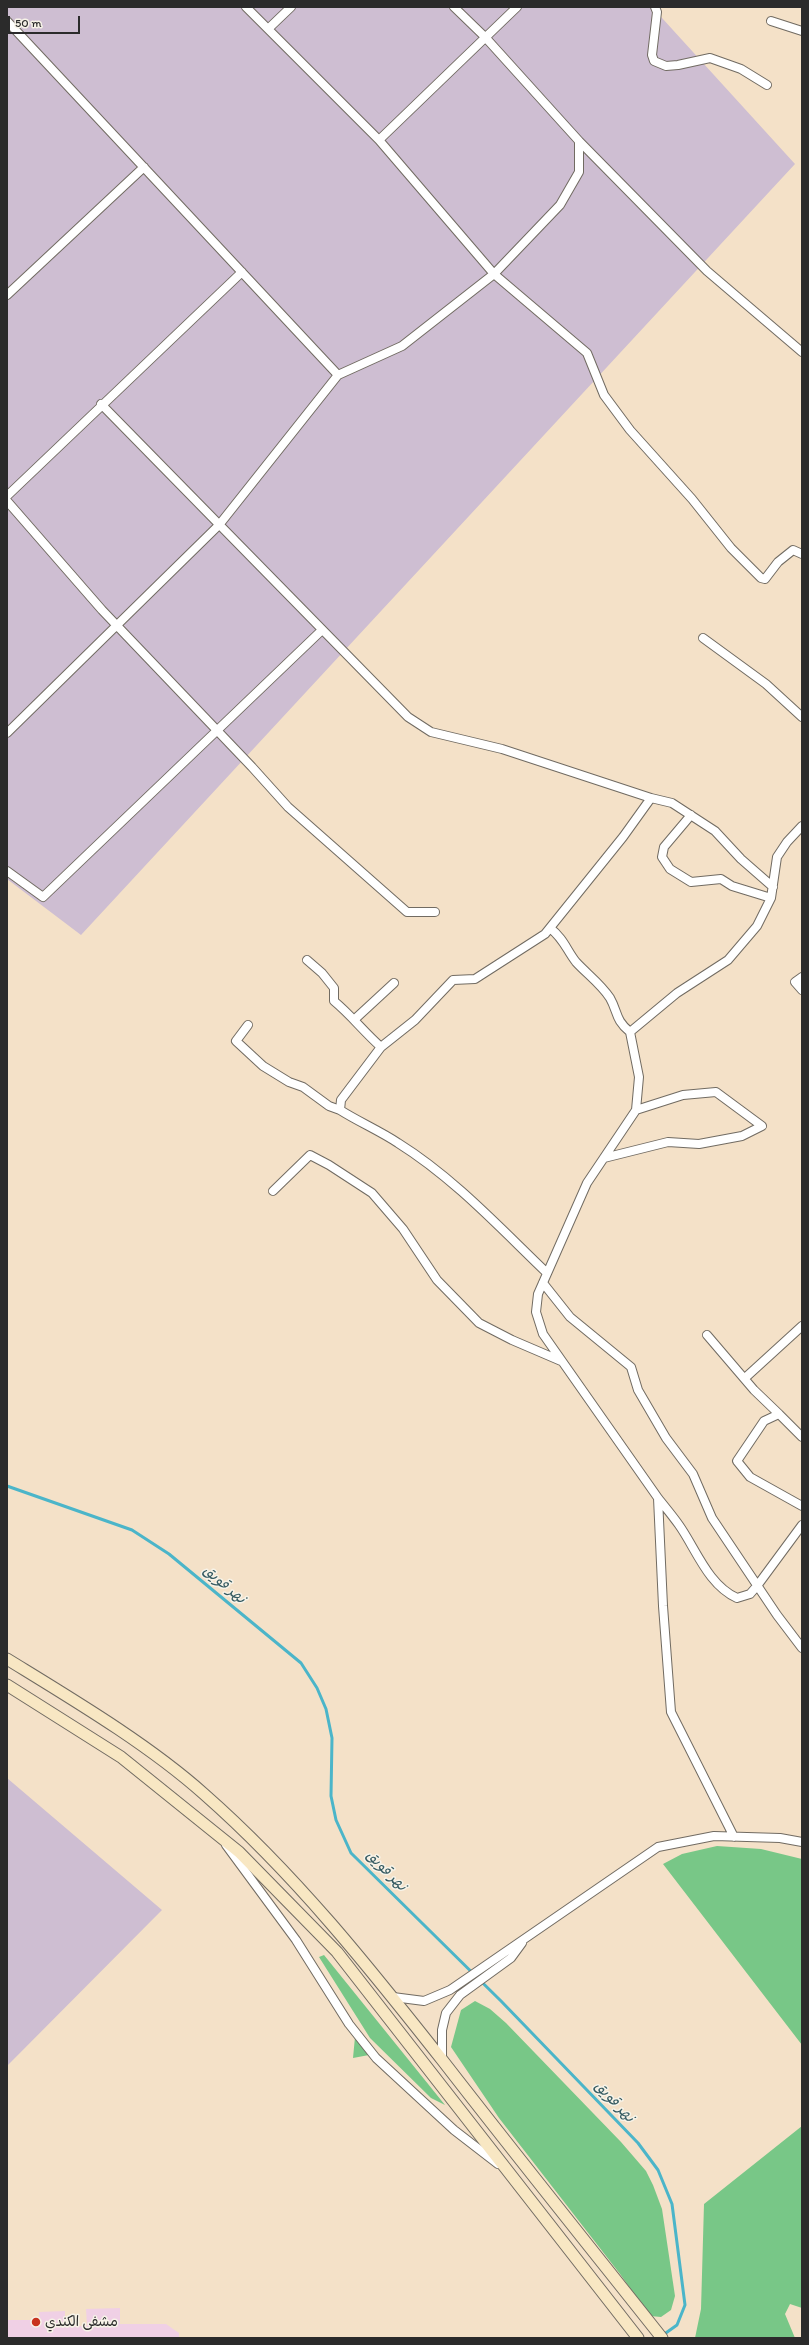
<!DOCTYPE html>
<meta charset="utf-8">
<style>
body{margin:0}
#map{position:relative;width:809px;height:2345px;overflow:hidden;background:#f4e1c8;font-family:Itim,sans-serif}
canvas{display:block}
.frame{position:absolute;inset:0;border:8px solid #2b2b2b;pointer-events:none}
.scale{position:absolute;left:8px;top:16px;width:72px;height:18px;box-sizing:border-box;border:2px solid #2b2b2b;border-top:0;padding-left:5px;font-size:12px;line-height:14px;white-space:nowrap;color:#2b2b2b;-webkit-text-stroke:3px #f7f3e8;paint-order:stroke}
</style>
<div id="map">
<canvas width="809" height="2345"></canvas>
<div class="frame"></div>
<div class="scale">50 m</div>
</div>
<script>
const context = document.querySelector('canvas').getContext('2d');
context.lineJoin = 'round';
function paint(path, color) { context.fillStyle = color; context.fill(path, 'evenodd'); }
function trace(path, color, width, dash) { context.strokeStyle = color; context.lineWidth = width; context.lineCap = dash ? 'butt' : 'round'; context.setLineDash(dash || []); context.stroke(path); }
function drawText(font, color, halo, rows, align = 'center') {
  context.font = font + ' Itim,"Playpen Sans Arabic",sans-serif'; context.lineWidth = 3; context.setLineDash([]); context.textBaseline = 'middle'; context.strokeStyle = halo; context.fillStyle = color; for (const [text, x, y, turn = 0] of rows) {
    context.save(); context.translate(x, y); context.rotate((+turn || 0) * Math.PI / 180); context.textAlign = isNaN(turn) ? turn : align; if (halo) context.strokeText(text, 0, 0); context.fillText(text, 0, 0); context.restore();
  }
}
paint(new Path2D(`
 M120,2308V2324H166L179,2333V2338H7V2320H40L39,2312L65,2311V2326H87L86,2309Z`), '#f0d0e5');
paint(new Path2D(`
 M7,7H652L795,164L81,935L7,879Z
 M7,1778L162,1910L7,2066Z`), '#cebed2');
paint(new Path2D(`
 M717,1846L761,1849L802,1859V2045L663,1864L682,1854Z
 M324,1955L445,2105L431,2098L370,2038L319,1957Z
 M475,2001L490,2009L506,2023L621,2142L646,2171L653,2185L662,2209L675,2296L671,2310L661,2317L650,2316L620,2274L499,2118L451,2047L461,2010Z
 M355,2037L369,2055L353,2058Z
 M802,2126V2308L790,2304L785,2314L795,2338H695L701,2309L704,2204Z`), '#78c787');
trace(new Path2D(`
 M7,1486L132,1530L169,1554L301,1663L317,1688L326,1709L332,1738L331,1796L336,1820L351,1853L501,2001L638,2143L658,2170L672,2204L685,2305L677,2325L663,2335`), '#4bb5c9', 3);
const street = new Path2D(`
 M246,7L379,140L494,274L587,353L604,395L630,430L692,499L731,548L761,578L765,579L778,562L793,550L802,554
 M655,7L657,12L652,55L654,61L666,66L678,65L710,58L741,69L767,85
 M7,21L338,375
 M771,21L802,31
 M268,29L291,7
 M379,140L517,7
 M579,141L707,271L802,352
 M7,295L144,167
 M101,404L408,717L431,732L502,749L651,798
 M7,496L242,272
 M7,501L102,610L252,767L288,807L407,912H435
 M703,638L766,684L802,717
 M7,733L219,525L338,375L402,346L494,274L560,205L579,172V141L485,37L454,7
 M691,815L664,847L662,857L670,869L691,882L721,879L732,886L771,898
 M7,871L43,897L322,630
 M550,928C564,939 566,949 576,962C587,974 601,984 610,998C618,1012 615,1020 630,1032
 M307,960L322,973L334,988V1001C351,1015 364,1032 381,1047
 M802,977L795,982L802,990
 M355,1019L394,983
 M248,1025L236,1041L263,1066L289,1082L303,1087L329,1106L340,1110
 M604,1158L668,1142L699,1144L742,1136L762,1126L716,1092L683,1095L636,1110
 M273,1191L310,1155L329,1165L372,1193L403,1229L437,1280L479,1323L512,1340L561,1361
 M547,1273C500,1228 454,1178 398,1143C380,1131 359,1122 340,1110L341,1100L381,1047L415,1020L453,980L475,979L545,934L623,837L651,798L672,803L715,831L741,859L773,887
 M543,1283L570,1317L631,1367L638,1390L666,1438L693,1474L712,1518L777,1615L802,1648
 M707,1335L754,1390L779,1414
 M745,1378L802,1326
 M802,1437L779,1414L764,1421L737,1461L750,1477L802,1506
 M658,1498C665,1507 672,1515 679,1525C696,1549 708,1585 737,1598L750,1594L757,1586L802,1525
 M734,1837L671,1712L663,1606L658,1498L543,1334L536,1312L538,1294L587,1183L636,1110L639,1077L630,1032L677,993L728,960L757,926L771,898L777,857L787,842L802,826
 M226,1845L296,1940L349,2024L376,2058L454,2130L498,2164
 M393,1997L424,2001L450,1990L658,1847L714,1836L780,1838L802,1842
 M442,2060V2030L446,2013L460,1995L511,1958L522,1943`);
const secondary = new Path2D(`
 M7,1659C72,1699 148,1744 204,1794C295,1874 368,1966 443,2061C515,2154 589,2246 662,2338
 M7,1685L121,1757L239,1852L337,1952L638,2338`);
trace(street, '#716b62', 10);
trace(secondary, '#716b62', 13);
trace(street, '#fff', 8);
trace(secondary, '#f8e7c3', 11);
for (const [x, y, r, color] of [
 [36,2322,5,"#c8321e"]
]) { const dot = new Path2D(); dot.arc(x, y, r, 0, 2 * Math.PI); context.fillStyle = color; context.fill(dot); trace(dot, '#f7f3e8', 1.5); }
drawText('14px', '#2b2b2b', '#f7f3e8', [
 ["مشفى الكندي",45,2322]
], 'left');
drawText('italic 15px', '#365b62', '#f7f3e8', [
 ["نهر قويق",224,1585,40],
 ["نهر قويق",386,1871,45],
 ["نهر قويق",614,2102,46]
]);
</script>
